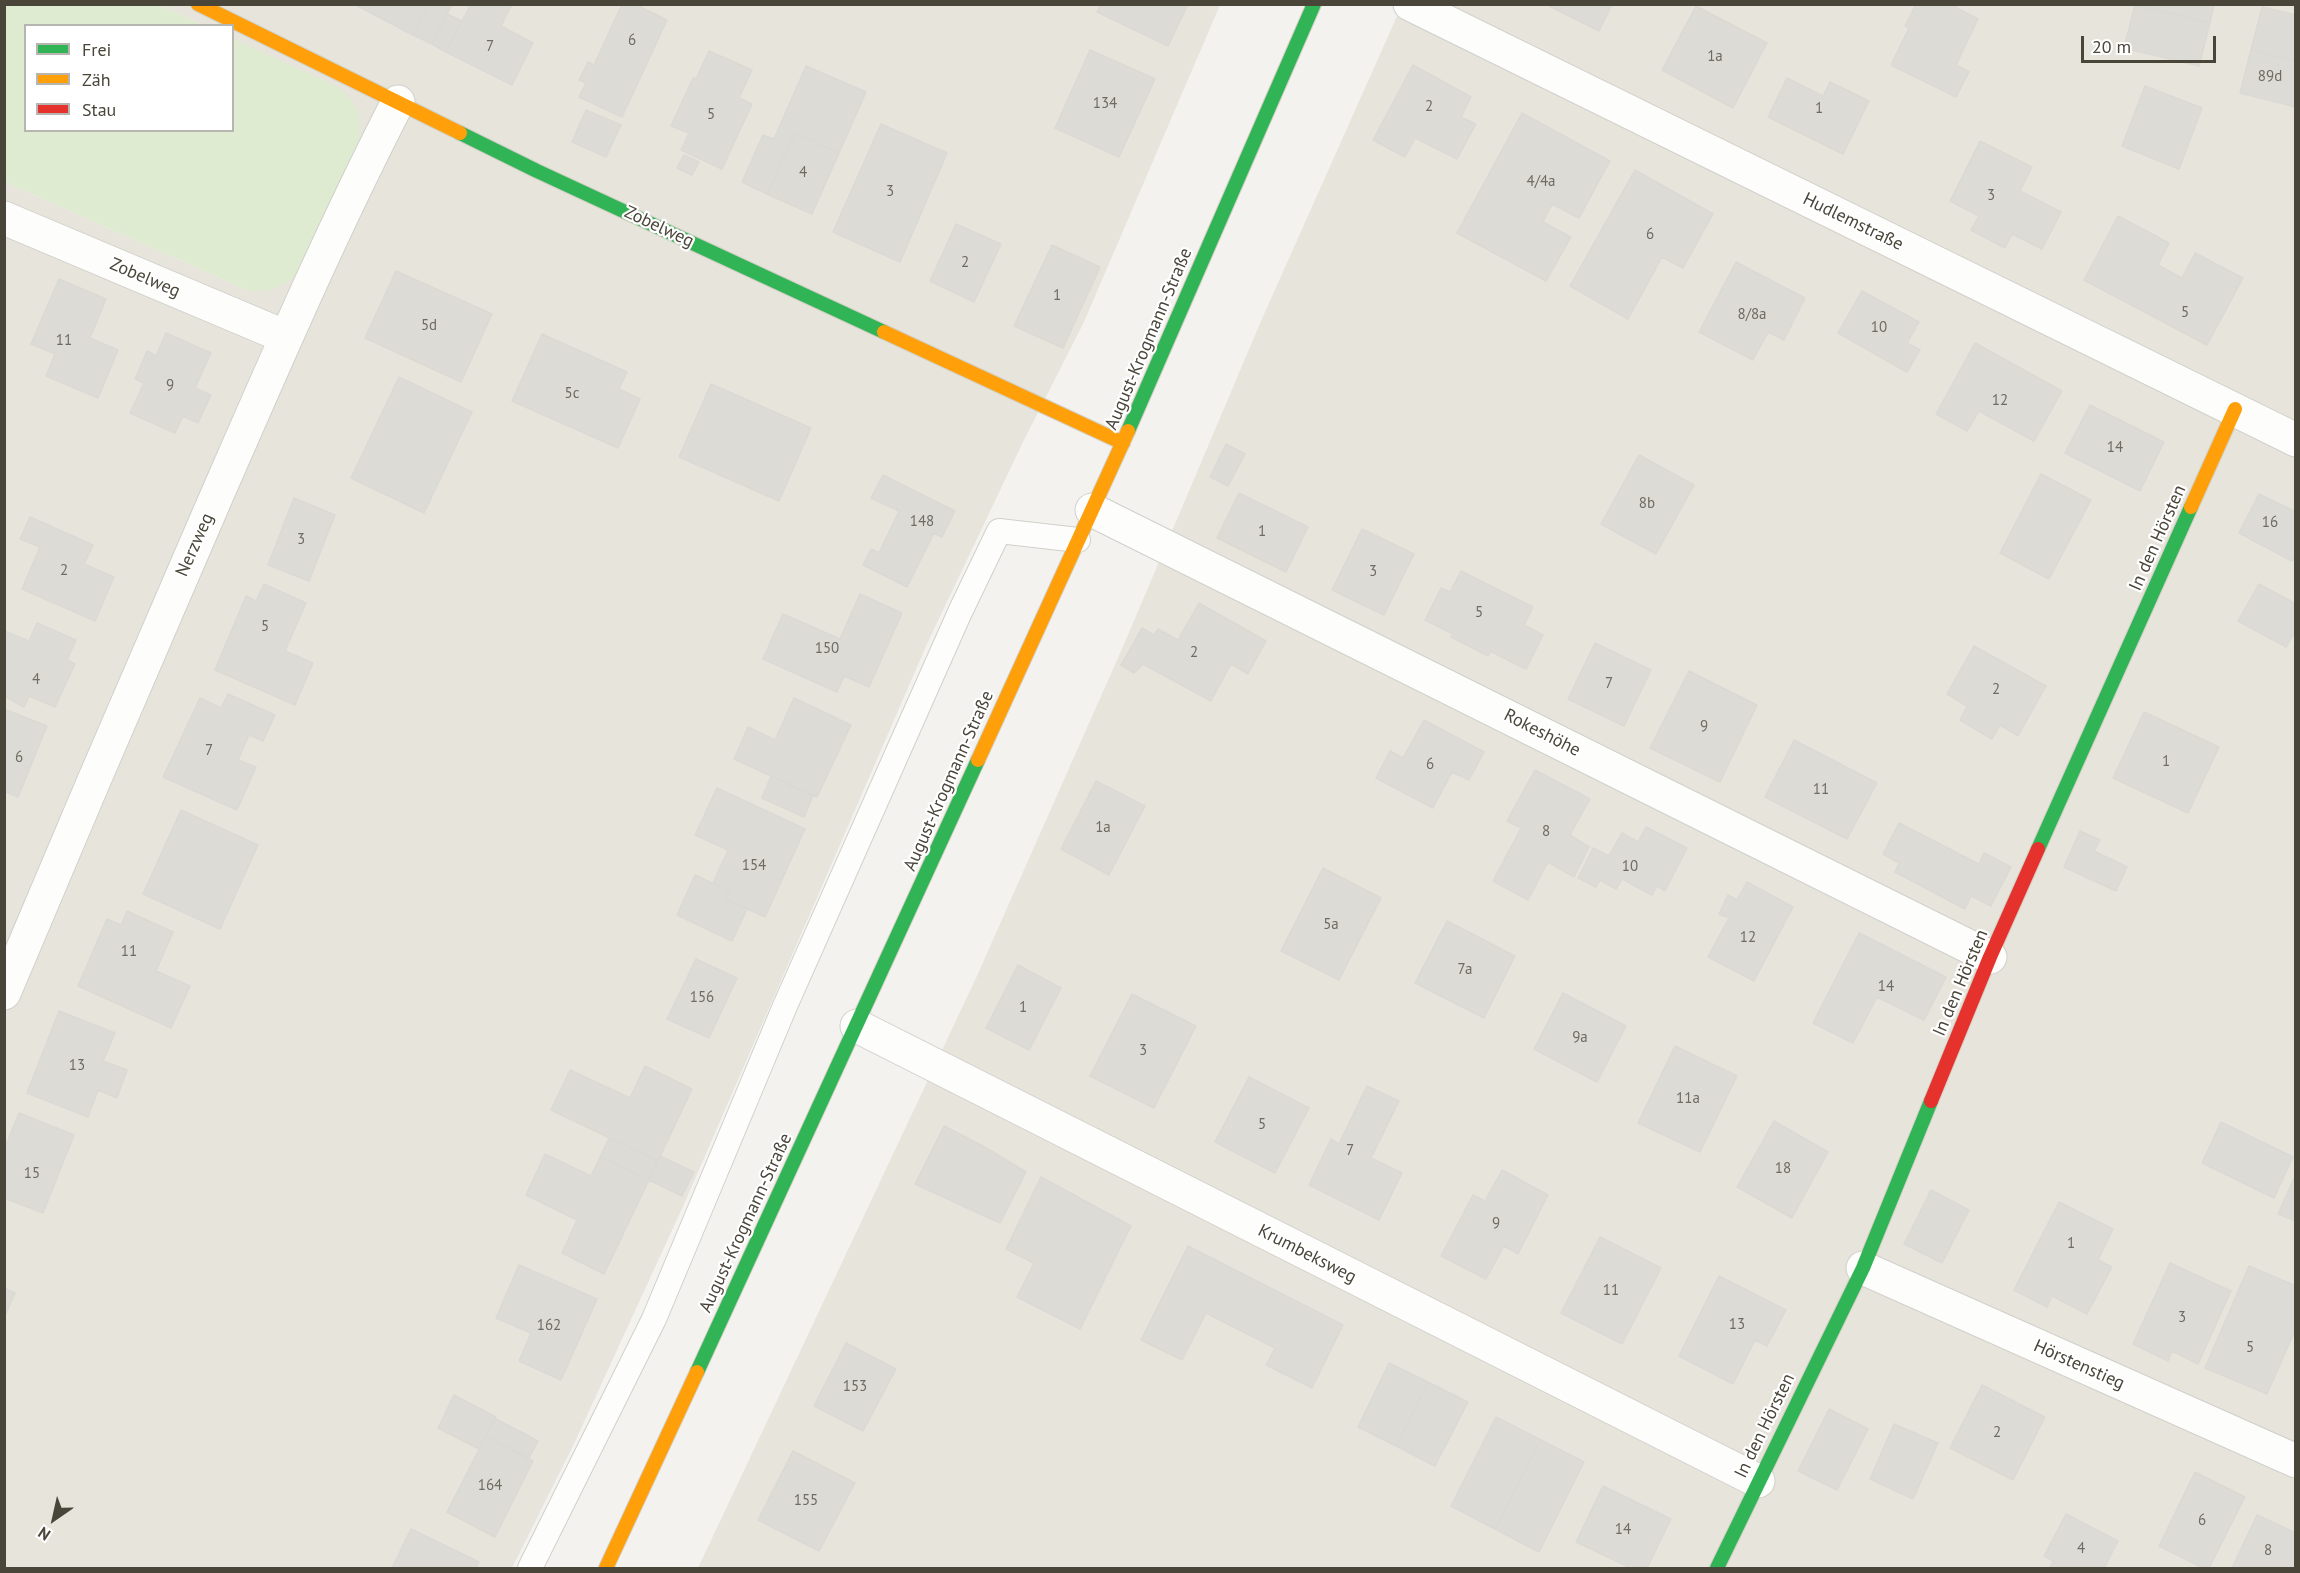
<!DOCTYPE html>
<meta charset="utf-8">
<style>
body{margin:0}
#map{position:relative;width:2300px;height:1573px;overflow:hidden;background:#f3f2ee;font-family:"PT Sans",sans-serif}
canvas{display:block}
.frame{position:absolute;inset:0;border:6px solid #494539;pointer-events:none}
.legend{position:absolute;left:24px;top:24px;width:210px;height:108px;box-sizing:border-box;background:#fff;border:2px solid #b6b5b0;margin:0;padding:8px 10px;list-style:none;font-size:18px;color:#494539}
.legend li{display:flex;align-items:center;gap:12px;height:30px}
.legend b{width:30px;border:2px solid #b6b5b0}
.north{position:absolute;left:24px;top:1489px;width:60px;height:60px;-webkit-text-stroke:4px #fff;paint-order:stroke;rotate:214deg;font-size:16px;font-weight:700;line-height:24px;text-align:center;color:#494539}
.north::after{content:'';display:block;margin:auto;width:21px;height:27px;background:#494539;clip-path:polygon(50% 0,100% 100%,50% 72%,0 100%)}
.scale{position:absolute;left:2081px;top:36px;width:135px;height:27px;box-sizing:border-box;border:3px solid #494539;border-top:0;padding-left:8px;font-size:18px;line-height:21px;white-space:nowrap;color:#494539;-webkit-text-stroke:4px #fff;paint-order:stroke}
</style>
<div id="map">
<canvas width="2300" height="1573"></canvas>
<div class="frame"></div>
<ul class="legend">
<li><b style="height:8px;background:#30b455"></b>Frei</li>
<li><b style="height:8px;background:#ff9f0a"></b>Zäh</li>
<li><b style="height:8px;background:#e5322d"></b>Stau</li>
</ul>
<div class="north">N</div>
<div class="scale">20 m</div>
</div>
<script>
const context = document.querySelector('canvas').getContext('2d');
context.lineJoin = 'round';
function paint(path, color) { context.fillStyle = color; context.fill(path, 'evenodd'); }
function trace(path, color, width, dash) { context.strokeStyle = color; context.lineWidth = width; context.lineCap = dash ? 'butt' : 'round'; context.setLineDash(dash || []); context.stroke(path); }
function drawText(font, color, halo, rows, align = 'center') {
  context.font = font + ' "PT Sans",sans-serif'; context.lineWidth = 4.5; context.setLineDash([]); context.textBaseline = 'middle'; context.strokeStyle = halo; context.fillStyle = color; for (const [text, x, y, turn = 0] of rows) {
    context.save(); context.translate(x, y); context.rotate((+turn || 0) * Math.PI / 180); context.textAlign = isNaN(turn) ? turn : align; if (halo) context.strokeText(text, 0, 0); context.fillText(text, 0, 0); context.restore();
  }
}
paint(new Path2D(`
 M158,5H1220L1084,322L1023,442L927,644L685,1202L573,1446L512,1568H5V182L249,291L232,26L203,25Z
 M1402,5H2295V1568H698L976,978L1125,642L1261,321Z`), '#e7e4dc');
paint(new Path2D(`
 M5,5H158L203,25L26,26V130H232L233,39L336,86L352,100L359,114L360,144L303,267C286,286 275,292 249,291L5,182Z`), '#deebd0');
const building = new Path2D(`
 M354,4H429L413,35Z
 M429,4H452L432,44L413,35Z
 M471,4H512L501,26L533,43L512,85L446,52Z
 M622,4H634L667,20L622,117L579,97L586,83L579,80L588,62L594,65Z
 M1101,4H1188L1168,46L1097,12Z
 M1545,4H1612L1599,31Z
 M1916,4H1949L1978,19L1956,65L1969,72L1956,97L1891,65L1909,28L1905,26Z
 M2135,4H2214L2210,23Z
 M2135,5L2210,23L2199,66L2124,48Z
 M1696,6L1767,43L1733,108L1662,70Z
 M2262,7L2296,15V61L2251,50Z
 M447,14L462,21L446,52L432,44Z
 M1090,50L1155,79L1119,157L1055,128Z
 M2251,50L2296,61V107L2240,93Z
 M709,51L752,70L739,98L752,104L722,169L681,150L689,133L671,126L693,78L696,79Z
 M1413,65L1471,97L1461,117L1476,124L1457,159L1415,138L1405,157L1373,140Z
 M806,66L866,92L839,153L795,133L767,194L742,182L763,135L774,139Z
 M1787,78L1823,96L1830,82L1869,101L1843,154L1768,117Z
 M2145,86L2202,108L2179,169L2122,146Z
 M586,110L621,125L606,157L572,142Z
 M1522,113L1610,161L1579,218L1552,204L1543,222L1571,237L1546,281L1457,233Z
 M881,124L947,153L900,262L833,232Z
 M795,133L839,153L812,214L767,194Z
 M1980,141L2032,167L2020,191L2061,212L2042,249L2012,234L2005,248L1971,230L1979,216L1950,201Z
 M684,155L699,162L692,175L677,168Z
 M1635,170L1713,214L1683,268L1662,257L1628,319L1570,286Z
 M2118,216L2169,243L2158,265L2182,278L2195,253L2243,278L2207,345L2084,280Z
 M956,224L1001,244L974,302L930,281Z
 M1052,245L1100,267L1063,348L1014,326Z
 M1736,262L1805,298L1784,340L1768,332L1753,360L1699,332Z
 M396,271L492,314L461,382L365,338Z
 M59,279L106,299L90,338L118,350L98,398L46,376L55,354L31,344Z
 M1862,291L1919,322L1907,343L1920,350L1907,372L1838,333Z
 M166,333L211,353L195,388L211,395L198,423L183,416L175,433L130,413L144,383L135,379L147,351L156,356Z
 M542,334L627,372L619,389L640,399L618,448L512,401Z
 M1975,343L2062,391L2034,441L1979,411L1967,431L1936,414Z
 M399,377L472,412L424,513L351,478Z
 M711,384L811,428L779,501L679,457Z
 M2090,405L2164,442L2140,491L2065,453Z
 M1226,444L1245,454L1228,486L1210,477Z
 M1639,455L1694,485L1656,554L1601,524Z
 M2041,474L2091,500L2049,579L2000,553Z
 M883,475L955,511L942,537L934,533L907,587L863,565L871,549L879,553L899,511L871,498Z
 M1239,493L1308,527L1286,572L1217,538Z
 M2259,494L2296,512V555L2292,561L2239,533Z
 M294,498L335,515L309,581L268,565Z
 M30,517L93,545L84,564L114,577L95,621L22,589L40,547L20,539Z
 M1362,529L1414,554L1384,615L1332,590Z
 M1461,571L1533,607L1524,625L1543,635L1526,669L1490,651L1488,656L1451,637L1453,634L1425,620L1441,588L1450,592Z
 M264,584L306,603L285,651L313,663L295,705L215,670L246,596L256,601Z
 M2259,584L2296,604V630L2286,647L2238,621Z
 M860,594L902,613L869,687L844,676L837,692L763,659L783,614L840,639Z
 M1199,603L1266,641L1248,674L1231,664L1211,701L1143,664L1134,673L1121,665L1142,628L1154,635L1158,629L1178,640Z
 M37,623L76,640L67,660L75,664L55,707L29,696L24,707L4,696V631L29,641Z
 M1595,643L1651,670L1624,726L1568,699Z
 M1974,646L2046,686L2018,736L2000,725L1992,739L1960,720L1967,706L1947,694Z
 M1689,671L1757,705L1720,782L1650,748Z
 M228,694L275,715L263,741L249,735L238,760L256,767L237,810L163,777L200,698L221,708Z
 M794,698L851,725L817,797L734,759L748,727L775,740Z
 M4,709L47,726L18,797L4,791Z
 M2144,712L2219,747L2188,813L2113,778Z
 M1424,720L1484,752L1469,780L1452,772L1433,808L1376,778L1390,751L1403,758Z
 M1794,740L1877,783L1847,839L1765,797Z
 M1535,770L1590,799L1570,835L1589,847L1574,877L1548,862L1528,900L1493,881L1521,828L1507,821Z
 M771,776L813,796L804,817L762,798Z
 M1096,781L1145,806L1109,875L1061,849Z
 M717,788L805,829L765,917L726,899L729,891L713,883L728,850L695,835Z
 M181,810L258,845L220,929L143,894Z
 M1899,823L1979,864L1984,853L2011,867L1991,906L1971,896L1965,909L1895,872L1899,863L1883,854Z
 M1646,827L1687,848L1665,891L1657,886L1652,895L1622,879L1616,889L1600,880L1596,887L1578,878L1593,848L1609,856L1622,833L1638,842Z
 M2080,831L2100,840L2094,851L2127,867L2116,891L2064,867Z
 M1323,868L1381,898L1339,980L1281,951Z
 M695,875L729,891L726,899L747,909L732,941L677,915Z
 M1747,882L1793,907L1754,981L1708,957L1729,918L1719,914L1728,895L1737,900Z
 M127,911L173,932L156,971L190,986L171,1028L78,986L107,919L121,925Z
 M1447,921L1515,956L1484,1018L1415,983Z
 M1859,933L1946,977L1924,1020L1877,997L1853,1043L1813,1023Z
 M696,959L737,978L709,1038L667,1019Z
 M1018,965L1061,988L1029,1050L986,1028Z
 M1563,993L1626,1026L1597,1082L1534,1049Z
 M1132,994L1196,1026L1154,1108L1090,1076Z
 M59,1011L115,1033L103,1061L127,1070L117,1098L98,1090L88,1117L27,1093Z
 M1675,1046L1737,1076L1700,1152L1638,1123Z
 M645,1066L692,1089L658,1161L551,1110L570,1070L630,1098Z
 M1249,1077L1309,1108L1275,1173L1215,1142Z
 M1367,1086L1399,1101L1371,1158L1402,1173L1379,1220L1309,1185L1331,1139L1339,1144Z
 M19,1113L74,1135L43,1213L4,1198V1150Z
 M1774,1121L1828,1152L1792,1218L1737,1187Z
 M2221,1122L2293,1157L2274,1198L2202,1163Z
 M944,1126L983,1146L1026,1172L1000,1223L915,1184Z
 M609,1138L658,1161L649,1180L600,1157Z
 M545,1154L591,1176L600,1157L649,1180L604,1274L562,1253L577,1220L526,1195Z
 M660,1156L694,1172L682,1196L649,1180Z
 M1502,1170L1548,1195L1518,1254L1504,1246L1486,1279L1441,1256L1473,1195L1485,1201Z
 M2296,1174V1221L2278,1214Z
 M1041,1177L1131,1226L1080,1329L1017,1297L1034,1263L1006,1249Z
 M1931,1190L1969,1210L1942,1263L1904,1244Z
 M2059,1202L2113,1229L2098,1260L2112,1267L2087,1314L2052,1296L2047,1307L2014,1290Z
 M1600,1237L1661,1268L1622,1344L1561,1313Z
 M1188,1246L1343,1325L1312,1388L1266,1365L1275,1348L1206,1313L1182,1360L1141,1340Z
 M2170,1263L2231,1291L2198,1364L2172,1351L2168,1361L2133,1344Z
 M519,1265L597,1299L561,1380L519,1361L531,1333L496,1318Z
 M2249,1266L2296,1286V1328L2267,1394L2205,1368Z
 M1719,1276L1786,1310L1767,1346L1755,1340L1733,1384L1679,1356Z
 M4,1288L15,1293L4,1318Z
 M846,1343L896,1369L863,1431L814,1406Z
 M1389,1363L1428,1382L1396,1446L1358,1427Z
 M1428,1382L1468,1402L1435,1466L1396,1446Z
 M1982,1385L2045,1417L2013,1480L1950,1448Z
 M454,1395L496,1417L479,1449L438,1428Z
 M1829,1409L1868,1429L1837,1490L1798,1471Z
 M1496,1417L1541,1440L1495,1529L1451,1506Z
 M494,1418L538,1441L529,1458L486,1436Z
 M1894,1424L1938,1443L1913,1499L1870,1479Z
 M486,1436L533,1461L495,1537L447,1512Z
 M1541,1440L1584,1462L1539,1552L1495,1529Z
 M793,1451L855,1483L819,1551L758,1520Z
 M2195,1472L2245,1497L2209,1568H2203L2159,1546Z
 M1603,1486L1671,1519L1647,1568H1631L1576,1542Z
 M2066,1514L2118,1541L2104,1568H2050L2053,1561L2044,1556Z
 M2257,1515L2296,1533V1568H2232Z
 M411,1529L479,1562L476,1568H392Z`);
paint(building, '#dcdbd6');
trace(building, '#dbd9d4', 1.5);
const lane = new Path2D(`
 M530,1568L654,1319L785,1006L960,612L999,531L1078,540`);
const street = new Path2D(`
 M1410,4L2296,440
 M4,218L286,337
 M1092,510L1990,957
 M4,993C73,829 143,665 214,502C273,367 331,232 398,102
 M857,1026L1758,1481
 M1863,1268L2296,1461`);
const fast = new Path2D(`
 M460,133L537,171L884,332
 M1128,431L1314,4
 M2038,849L2191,507
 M697,1372L978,760
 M1717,1568L1863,1268L1931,1101`);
const slow = new Path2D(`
 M198,4L460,133
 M884,332L1123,443
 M2191,507L2235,409
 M978,760L1128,431
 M606,1568L697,1372`);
const jam = new Path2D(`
 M1931,1101L1990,957L2038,849`);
trace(lane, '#d1d0cb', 26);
trace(street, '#d1d0cb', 35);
trace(fast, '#d2cfc5', 16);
trace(slow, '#d2cfc5', 16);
trace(jam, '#d2cfc5', 16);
trace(lane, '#fdfdfc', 24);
trace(street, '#fdfdfc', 33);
trace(fast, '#30b455', 14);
trace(slow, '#ff9f0a', 14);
trace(jam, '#e5322d', 14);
drawText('15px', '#6e6b61', null, [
 ["6",632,41],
 ["7",490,47],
 ["1a",1715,57],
 ["89d",2270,77],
 ["134",1105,104],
 ["2",1429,107],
 ["1",1819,109],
 ["5",711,115],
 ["4",803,173],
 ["4/4a",1541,182],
 ["3",890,192],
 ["3",1991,196],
 ["6",1650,235],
 ["2",965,263],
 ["1",1057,296],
 ["5",2185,313],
 ["8/8a",1752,315],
 ["5d",429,326],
 ["10",1879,328],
 ["11",64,341],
 ["9",170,386],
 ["5c",572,394],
 ["12",2000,401],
 ["14",2115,448],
 ["8b",1647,504],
 ["148",922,522],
 ["16",2270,523],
 ["1",1262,532],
 ["3",301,540],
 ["2",64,571],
 ["3",1373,572],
 ["5",1479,613],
 ["5",265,627],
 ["150",827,649],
 ["2",1194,653],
 ["4",36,680],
 ["7",1609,684],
 ["2",1996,690],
 ["9",1704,727],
 ["7",209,751],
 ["6",19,758],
 ["1",2166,762],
 ["6",1430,765],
 ["11",1821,790],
 ["1a",1103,828],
 ["8",1546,832],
 ["154",754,866],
 ["10",1630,867],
 ["5a",1331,925],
 ["12",1748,938],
 ["11",129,952],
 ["7a",1465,970],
 ["14",1886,987],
 ["156",702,998],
 ["1",1023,1008],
 ["9a",1580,1038],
 ["3",1143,1051],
 ["13",77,1066],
 ["11a",1688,1099],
 ["5",1262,1125],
 ["7",1350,1151],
 ["18",1783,1169],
 ["15",32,1174],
 ["9",1496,1224],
 ["1",2071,1244],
 ["11",1611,1291],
 ["3",2182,1318],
 ["13",1737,1325],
 ["162",549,1326],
 ["5",2250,1348],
 ["153",855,1387],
 ["2",1997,1433],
 ["164",490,1486],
 ["155",806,1501],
 ["6",2202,1521],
 ["14",1623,1530],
 ["4",2081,1549],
 ["8",2268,1551]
]);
drawText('18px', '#494539', '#fff', [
 ["Hudlemstraße",1853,222,26],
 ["Zobelweg",659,227,25],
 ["Zobelweg",145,278,23],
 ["August-Krogmann-Straße",1149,339,-67],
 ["In den Hörsten",2158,538,-66],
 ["Nerzweg",195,545,-66],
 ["Rokeshöhe",1542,733,27],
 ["August-Krogmann-Straße",949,781,-66],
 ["In den Hörsten",1961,983,-67],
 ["August-Krogmann-Straße",746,1223,-65],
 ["Krumbeksweg",1307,1254,27],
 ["Hörstenstieg",2079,1365,24],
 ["In den Hörsten",1765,1426,-64]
]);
</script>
